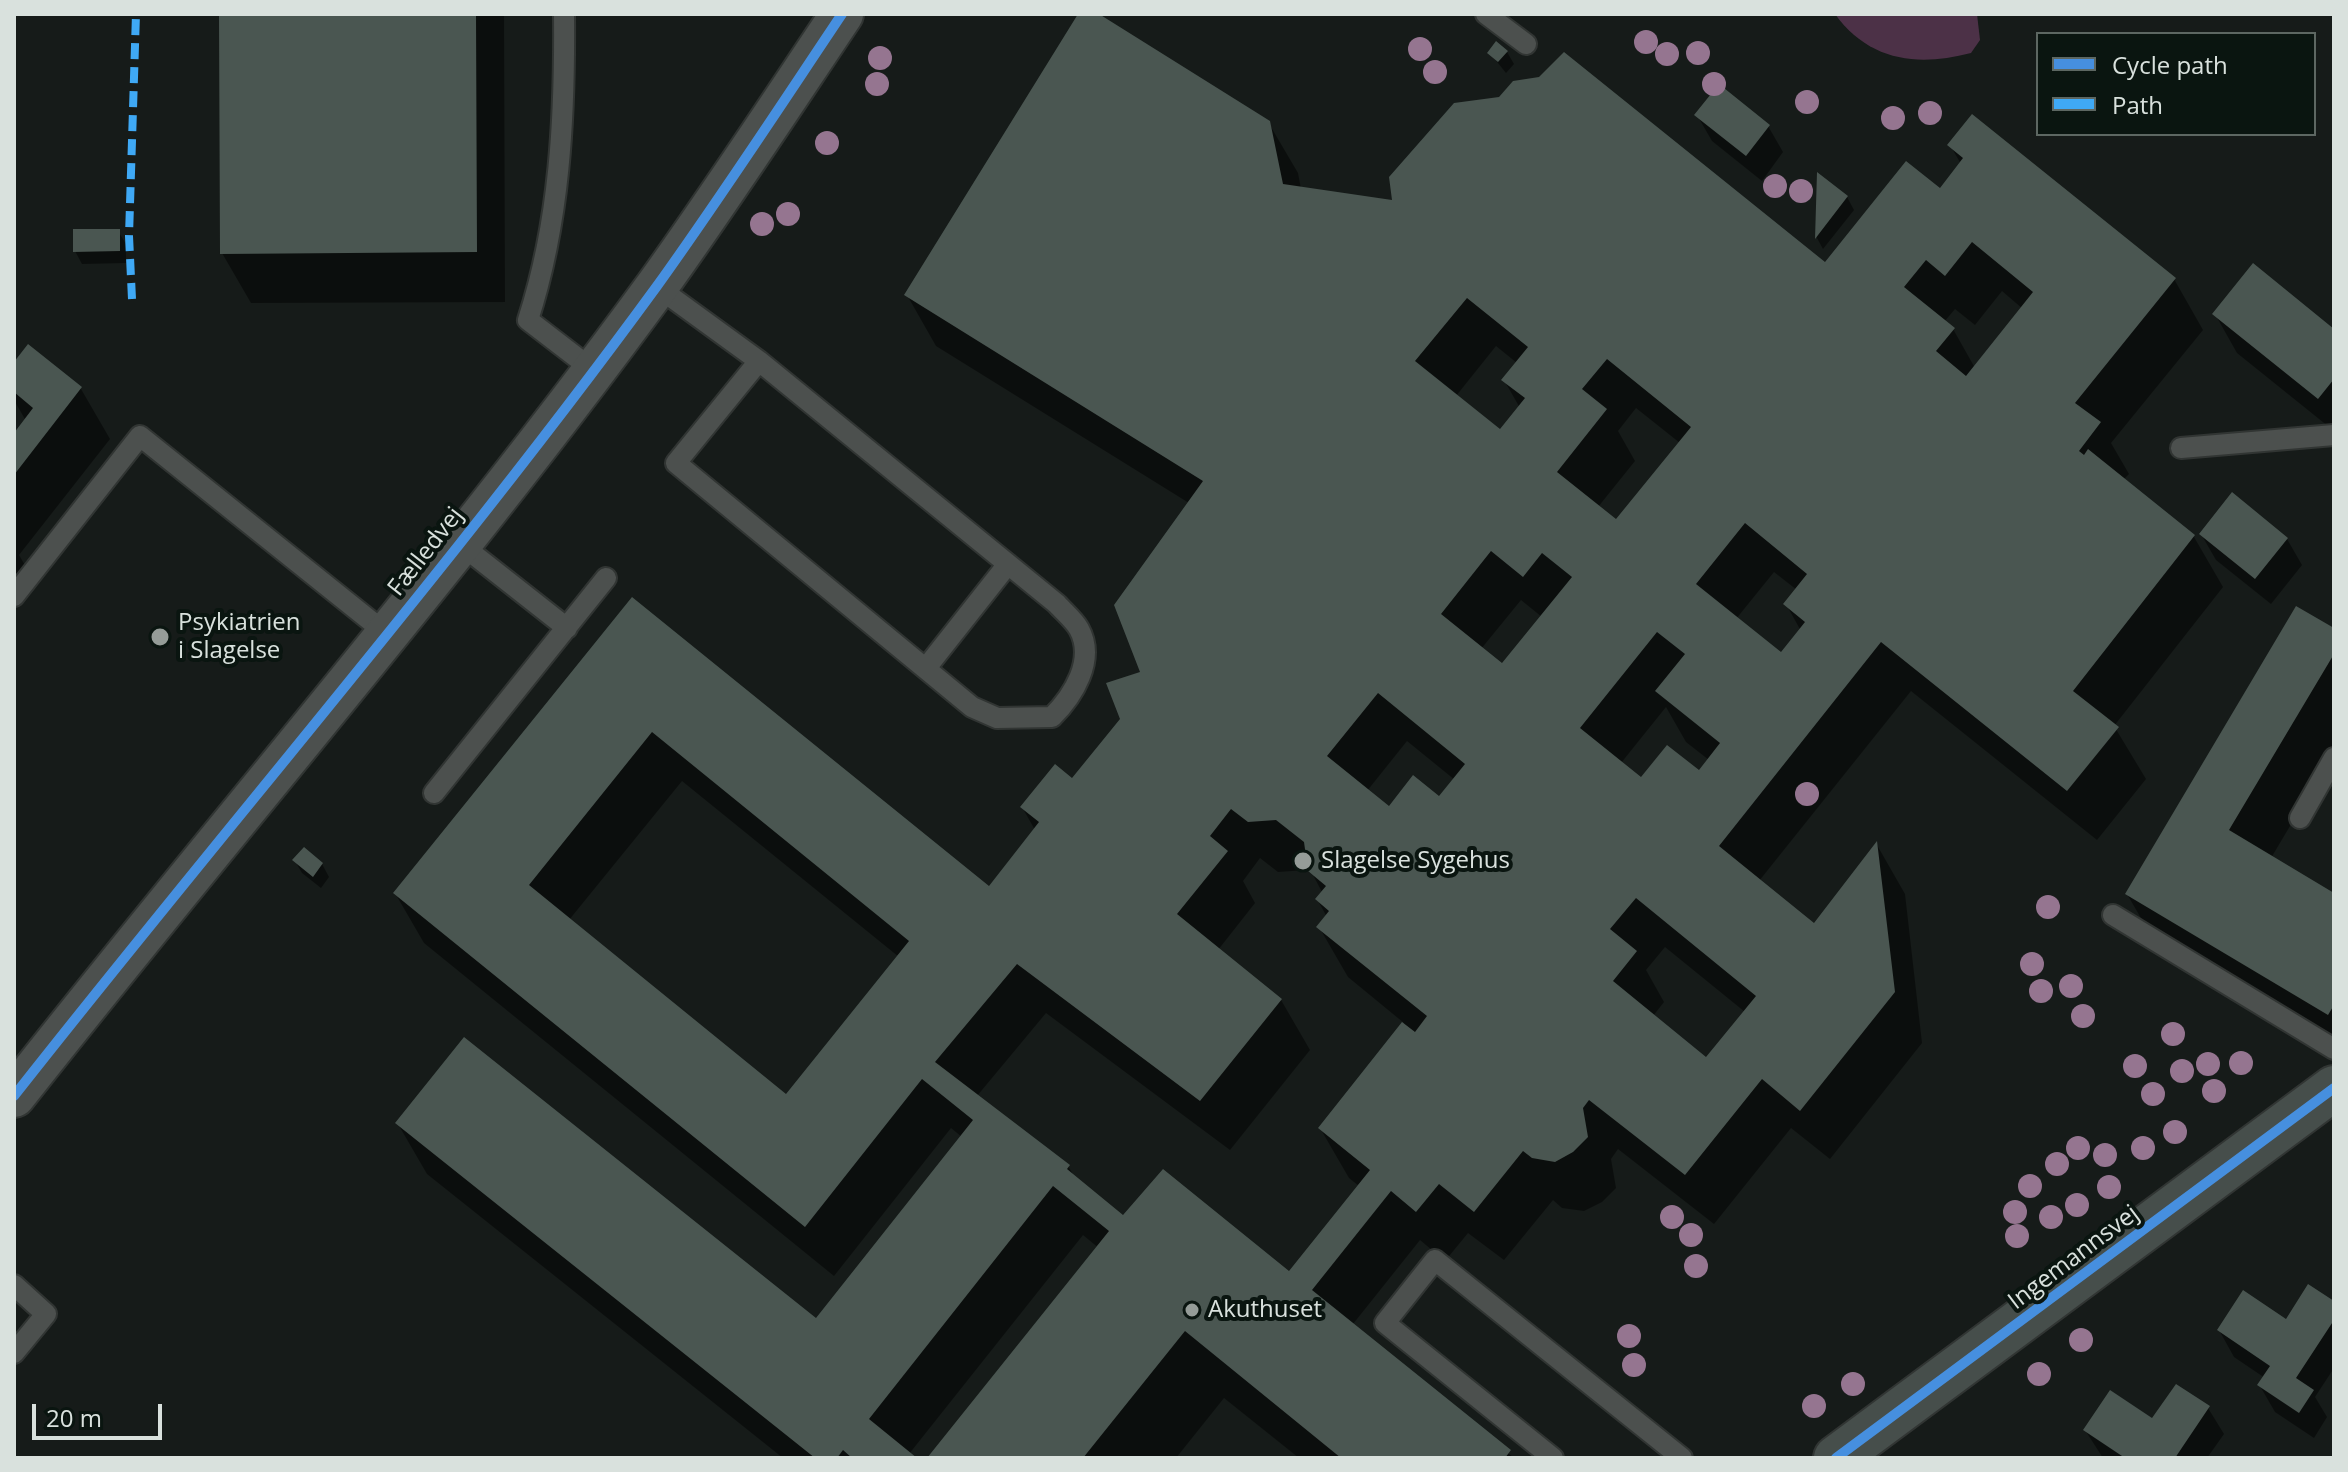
<!DOCTYPE html>
<meta charset="utf-8">
<style>
body{margin:0}
#map{position:relative;width:2348px;height:1472px;overflow:hidden;background:#161b19;font-family:"Open Sans",sans-serif}
canvas{display:block}
.frame{position:absolute;inset:0;border:16px solid #d9e1dd;pointer-events:none}
.legend{position:absolute;left:2036px;top:32px;width:280px;height:104px;box-sizing:border-box;background:#0a1510;border:2px solid #5d6762;margin:0;padding:10px 14px;list-style:none;font-size:24px;color:#d9e1dd}
.legend li{display:flex;align-items:center;gap:16px;height:40px}
.legend b{width:40px;border:2px solid #5d6762}
.scale{position:absolute;left:32px;top:1404px;width:130px;height:36px;box-sizing:border-box;border:4px solid #d9e1dd;border-top:0;padding-left:10px;font-size:24px;line-height:28px;white-space:nowrap;color:#d9e1dd;-webkit-text-stroke:6px #0a1510;paint-order:stroke}
</style>
<div id="map">
<canvas width="2348" height="1472"></canvas>
<div class="frame"></div>
<ul class="legend">
<li><b style="height:10px;background:#468fdf"></b>Cycle path</li>
<li><b style="height:10px;background:#3fa9f5"></b>Path</li>
</ul>
<div class="scale">20 m</div>
</div>
<script>
const context = document.querySelector('canvas').getContext('2d');
context.lineJoin = 'round';
function paint(path, color) { context.fillStyle = color; context.fill(path, 'evenodd'); }
function trace(path, color, width, dash) { context.strokeStyle = color; context.lineWidth = width; context.lineCap = dash ? 'butt' : 'round'; context.setLineDash(dash || []); context.stroke(path); }
function drawText(font, color, halo, rows, align = 'center') {
  context.font = font + ' "Open Sans",sans-serif'; context.lineWidth = 8; context.setLineDash([]); context.textBaseline = 'middle'; context.strokeStyle = halo; context.fillStyle = color; for (const [text, x, y, turn = 0] of rows) {
    context.save(); context.translate(x, y); context.rotate((+turn || 0) * Math.PI / 180); context.textAlign = isNaN(turn) ? turn : align; if (halo) context.strokeText(text, 0, 0); context.fillText(text, 0, 0); context.restore();
  }
}
paint(new Path2D(`
 M1835,14H1977L1980,40L1971,53C1917,67 1869,61 1835,14Z`), '#4c3147');
paint(new Path2D(`
 M221,14H504L505,302L251,303L222,253Z
 M1080,14H1095L1268,122L1298,173L1301,189L1825,265L1940,190L1961,164L1950,145L2174,279L2203,330L2111,443L2129,474L2123,480L2194,537L2223,587L2114,726L2146,779L2097,840L1911,691L1759,881L1814,926L1877,845L1905,894L1922,1043L1830,1159L1791,1128L1714,1224L1618,1149L1611,1159L1616,1188L1602,1202L1584,1211L1562,1208L1553,1200L1504,1260L1468,1233L1445,1261L1420,1240L1353,1324L1514,1458H1299L1224,1398L1176,1458H933L1100,1249L1083,1235L909,1454L914,1458H783L427,1174L398,1124L816,1321L962,1137L951,1128L834,1276L424,943L395,893L633,599L990,889L1035,830L1022,807L1073,781L1122,719L1143,673L1189,503L936,346L907,295ZM2002,291L2023,309L1975,368L1953,329L1944,322L1955,309L1975,325ZM1496,346L1517,363L1504,380L1520,408L1500,432L1456,396ZM1636,408L1680,443L1616,522L1598,507L1635,461L1618,431ZM1774,572L1797,590L1786,604L1801,631L1781,655L1736,619ZM1521,600L1542,617L1502,666L1481,649ZM1666,707L1686,742L1709,760L1699,773L1641,779L1621,763ZM1407,741L1455,780L1440,799L1389,809L1367,791ZM682,781L899,957L786,1096L569,920ZM1260,858L1278,872L1306,870L1313,875L1322,892L1317,899L1327,917L1319,927L1348,977L1404,1023L1320,1128L1349,1178L1359,1186L1289,1273L1121,1216L1076,1179L1068,1166L977,1096L1046,1013L1230,1150L1310,1050L1281,1000L1218,950L1255,903L1243,881ZM1665,947L1745,1012L1707,1059L1653,1016L1664,1002L1646,970Z
 M1507,52L1514,64L1506,73L1490,53Z
 M1697,115L1768,126L1783,152L1762,181L1712,141Z
 M1819,176L1847,197L1854,210L1823,249L1817,238Z
 M118,231L126,244V263L82,264L75,251Z
 M2215,314L2334,331V431L2237,353Z
 M28,347L81,389L110,439L19,555L30,574L14,593V437L26,421L14,400V365Z
 M2201,534L2287,539L2302,565L2271,604L2216,560Z
 M2334,631V752L2271,858L2334,895V1050L2156,944L2127,894Z
 M295,861L322,864L329,877L321,888L302,873Z
 M2334,1303V1368L2315,1397L2327,1417L2314,1438L2275,1412L2260,1386L2265,1378L2234,1357L2219,1330L2286,1322Z
 M2208,1408L2224,1434L2207,1458H2103L2085,1430L2153,1421Z`), '#0007');
paint(new Path2D(`
 M219,14H476L477,252L220,254Z
 M1078,14H1099L1270,121L1283,184L1392,200L1389,177L1454,103L1499,97L1513,81L1539,77L1564,52L1825,262L1906,161L1940,188L1963,158L1947,145L1972,114L2176,278L2075,403L2101,422L2079,451L2084,455L2088,449L2195,535L2073,691L2119,727L2067,791L1881,642L1719,846L1814,923L1877,841L1895,992L1800,1111L1762,1079L1685,1175L1589,1100L1583,1108L1588,1137L1573,1152L1555,1162L1532,1158L1523,1151L1474,1212L1439,1184L1416,1212L1391,1191L1312,1290L1511,1450L1505,1458H1341L1185,1331L1083,1458H927L1109,1231L1053,1186L869,1419L917,1458H852L843,1450L837,1458H815L395,1123L464,1037L816,1318L973,1120L922,1079L805,1227L393,893L632,597L989,886L1039,822L1020,807L1055,764L1072,778L1120,719L1106,683L1140,672L1114,605L1203,481L904,295ZM1972,242L2033,292L1966,376L1936,351L1955,328L1904,287L1926,260L1945,276ZM1467,298L1528,347L1501,380L1525,398L1500,429L1415,361ZM1607,359L1691,427L1616,519L1557,472L1607,409L1582,389ZM1745,523L1807,574L1783,604L1805,622L1781,652L1696,584ZM1491,551L1523,577L1542,553L1572,577L1502,663L1441,614ZM1657,632L1685,654L1655,691L1720,743L1699,770L1667,745L1641,777L1580,728ZM1378,693L1465,764L1439,796L1413,775L1389,806L1327,756ZM652,732L909,941L786,1094L529,885ZM1231,809L1248,822L1276,820L1304,842L1308,871L1326,886L1315,899L1329,911L1316,927L1427,1016L1415,1032L1402,1022L1318,1128L1370,1170L1289,1271L1163,1169L1123,1215L1067,1169L1070,1165L935,1062L1017,964L1200,1101L1282,999L1177,914L1228,851L1210,836ZM1636,898L1756,996L1706,1057L1613,981L1637,951L1610,929Z
 M1496,41L1508,51L1498,62L1487,53Z
 M1719,84L1770,125L1746,156L1694,115Z
 M1817,172L1848,196L1815,239Z
 M73,229H120V251L73,252Z
 M2253,263L2334,329V379L2318,399L2212,314Z
 M28,344L82,387L14,475V433L33,408L14,392V362Z
 M2232,492L2288,538L2255,579L2199,534Z
 M2296,606L2334,628V654L2229,830L2334,893V1005L2328,1015L2125,894Z
 M304,847L323,863L313,877L292,860Z
 M2308,1284L2334,1301V1320L2296,1378L2314,1390L2299,1413L2257,1385L2270,1366L2217,1330L2243,1290L2286,1319Z
 M2176,1384L2210,1406L2175,1458H2125L2083,1430L2110,1390L2152,1418Z`), '#4a5651');
const lane = new Path2D(`
 M564,14C565,117 560,221 528,320L593,370
 M1486,14L1526,44
 M656,286L759,361
 M759,361L1057,604C1064,612 1074,620 1079,629C1096,660 1073,696 1052,717L997,718L972,707L676,463Z
 M2181,448L2334,435
 M459,543L567,628
 M14,596L140,436L387,634
 M926,668L1008,564
 M434,793L606,578
 M2300,818L2334,758
 M2113,915L2334,1049
 M14,1285L46,1314L14,1353
 M1553,1458L1385,1323L1435,1260L1682,1458`);
const street = new Path2D(`
 M14,1096C227,825 454,564 657,286C721,197 781,105 842,14`);
const secondary = new Path2D(`
 M1836,1458L2334,1088`);
trace(lane, '#313533', 24);
trace(street, '#313533', 46);
trace(secondary, '#313533', 48);
trace(lane, '#4c504e', 20);
trace(street, '#4c504e', 42);
trace(secondary, '#464e4b', 44);
trace(new Path2D(`
 M132,299L129,236L136,14`), '#3fa9f5', 8, [16, 8]);
trace(new Path2D(`
 M14,1096C227,825 454,564 657,286C721,197 781,105 842,14
 M1836,1458L2334,1088`), '#468fdf', 10);
context.fillStyle = '#957590';
for (const [x, y] of [
 [1646,42],
 [1420,49],
 [1698,53],
 [1667,54],
 [880,58],
 [1435,72],
 [877,84],
 [1714,84],
 [1807,102],
 [1930,113],
 [1893,118],
 [827,143],
 [1775,186],
 [1801,191],
 [788,214],
 [762,224],
 [1807,794],
 [2048,907],
 [2032,964],
 [2071,986],
 [2041,991],
 [2083,1016],
 [2173,1034],
 [2241,1063],
 [2208,1064],
 [2135,1066],
 [2182,1071],
 [2214,1091],
 [2153,1094],
 [2175,1132],
 [2078,1148],
 [2143,1148],
 [2105,1155],
 [2057,1164],
 [2030,1186],
 [2109,1187],
 [2077,1205],
 [2015,1212],
 [1672,1217],
 [2051,1217],
 [1691,1235],
 [2017,1236],
 [1696,1266],
 [1629,1336],
 [2081,1340],
 [1634,1365],
 [2039,1374],
 [1853,1384],
 [1814,1406]
]) { context.beginPath(); context.arc(x, y, 12, 0, 2 * Math.PI); context.fill(); }
for (const [x, y, r, color] of [
 [160,637,10,"#959c98"],
 [1303,861,10,"#959c98"],
 [1192,1310,8,"#959c98"]
]) { const dot = new Path2D(); dot.arc(x, y, r, 0, 2 * Math.PI); context.fillStyle = color; context.fill(dot); trace(dot, '#0a1510', 3); }
drawText('24px', '#d9e1dd', '#0a1510', [
 ["Fælledvej",426,552,-52],
 ["Ingemannsvej",2074,1258,-37]
]);
drawText('24px', '#d9e1dd', '#0a1510', [
 ["Psykiatrien",178,623],
 ["i Slagelse",178,651],
 ["Slagelse Sygehus",1321,861],
 ["Akuthuset",1208,1310]
], 'left');
</script>
